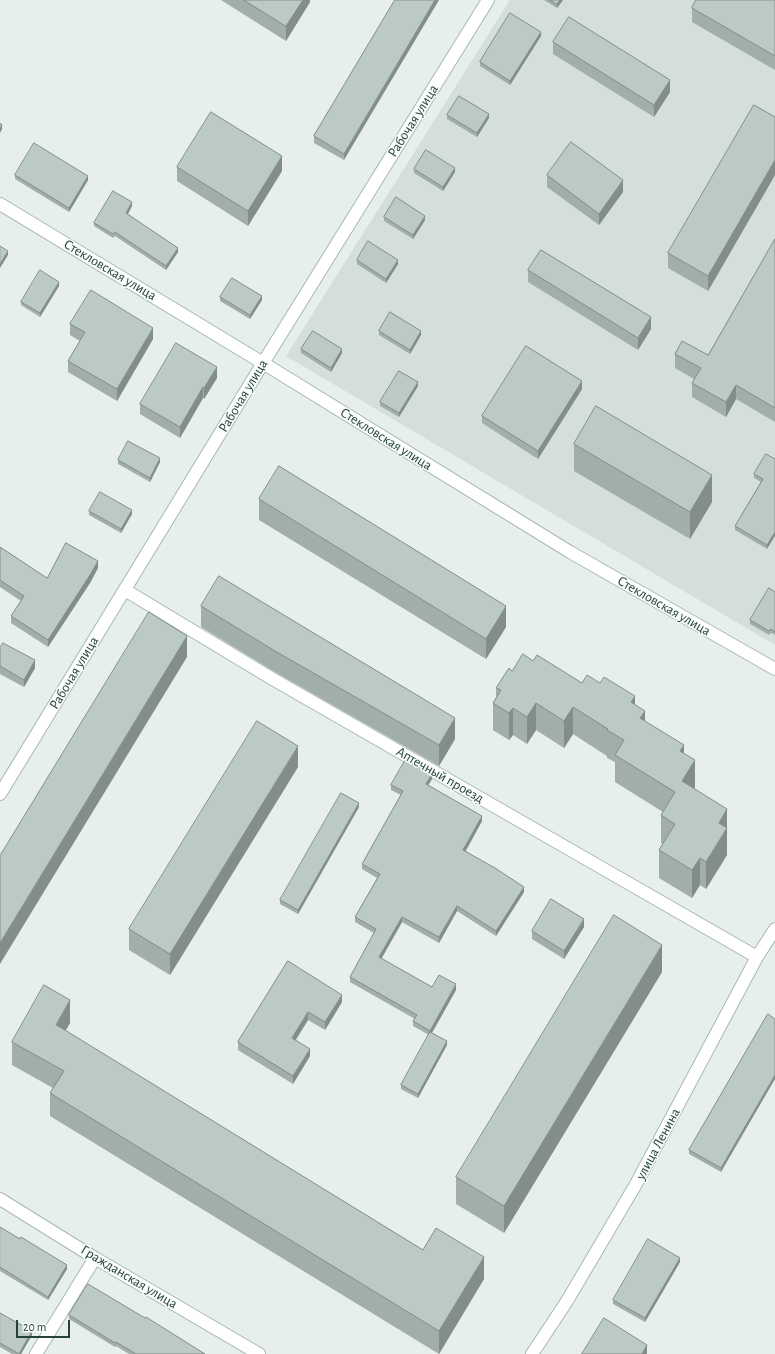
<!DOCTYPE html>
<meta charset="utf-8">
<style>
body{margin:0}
#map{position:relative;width:775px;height:1354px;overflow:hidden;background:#e6efeb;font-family:"Alegreya Sans",sans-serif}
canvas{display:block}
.scale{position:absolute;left:16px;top:1320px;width:54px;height:18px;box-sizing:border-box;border:2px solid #24423a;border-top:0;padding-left:5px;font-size:12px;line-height:14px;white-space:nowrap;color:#24423a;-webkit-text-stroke:3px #f7fbf9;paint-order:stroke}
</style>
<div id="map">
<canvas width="775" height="1354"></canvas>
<div class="scale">20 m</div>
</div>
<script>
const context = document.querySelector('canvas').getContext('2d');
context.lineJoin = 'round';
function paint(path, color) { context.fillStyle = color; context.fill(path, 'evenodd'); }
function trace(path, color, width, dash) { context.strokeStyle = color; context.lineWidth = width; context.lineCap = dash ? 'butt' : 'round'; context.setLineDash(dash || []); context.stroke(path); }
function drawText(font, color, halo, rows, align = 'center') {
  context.font = font + ' "Alegreya Sans",sans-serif'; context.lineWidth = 3; context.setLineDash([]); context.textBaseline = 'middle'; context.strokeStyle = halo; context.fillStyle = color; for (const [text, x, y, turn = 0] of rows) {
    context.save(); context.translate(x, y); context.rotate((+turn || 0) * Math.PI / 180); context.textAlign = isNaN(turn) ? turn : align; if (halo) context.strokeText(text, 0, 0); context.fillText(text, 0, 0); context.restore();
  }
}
paint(new Path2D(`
 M510,0H775V645L286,356Z`), '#d4dfda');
const minor = new Path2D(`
 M125,590L271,678L757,957
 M0,794L263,363L488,0
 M0,1199L95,1258L259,1354
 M36,1354L95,1258
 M532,1354L567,1301L636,1184L757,957L775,929`);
const tertiary = new Path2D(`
 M0,204L263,363L570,552L775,669`);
trace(minor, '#a8b8b2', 14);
trace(tertiary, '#a8b8b2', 14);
trace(minor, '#fff', 12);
trace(tertiary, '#fff', 12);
paint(new Path2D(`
 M221,0H310V2L286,41Z
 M395,0L344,160L314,143V136Z
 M544,0H563L557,8Z
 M775,0V70L692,22V8Z
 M541,36L510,85L480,66V62Z
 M553,42L670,92L654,117L553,54Z
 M447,115L489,118L477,137L447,119Z
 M775,117V175L708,291L668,268V253Z
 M177,167L282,171L248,226L177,181Z
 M414,169L455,172L443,191L414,173Z
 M15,175L88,180L69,212L15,179Z
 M547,175L623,192L599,225L547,187Z
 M132,206L128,214L178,252L166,270L115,236L113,238L94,226V223Z
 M384,217L425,220L413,239L384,221Z
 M775,239V422L736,399L726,417L692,397V383L694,379L675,368V354L708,355Z
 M357,260L398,264L386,283L357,264Z
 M528,270L651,329L638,350L528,282Z
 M59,286L40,317L21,305V302Z
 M220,297L262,300L250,319L220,301Z
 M70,324L153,339L117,401L68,372V361L80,341L70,335Z
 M379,331L421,335L410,354L379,335Z
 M301,349L342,353L331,372L301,353Z
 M217,378L204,399L203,398L180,438L140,414V404Z
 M418,386L399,417L380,406V402Z
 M582,389L538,459L482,423V416Z
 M574,444L712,502L690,539L574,471Z
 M775,459L767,549L735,530V526L761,482L754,478V474Z
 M118,460L160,462L150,482L118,464Z
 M259,499L506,627L486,659L259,520Z
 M89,511L132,514L121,533L89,515Z
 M0,547L47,578L98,568L90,583L48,647L11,623V616L21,601L0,587Z
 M775,592V635L771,633L769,635L750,624V620Z
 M201,606L455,739L439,766L275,672L201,627Z
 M0,648L35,668L24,687L0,674Z
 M533,661L582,683L635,705L645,721L684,753L695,787L694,789L727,809V855L706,889L700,885L692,898L659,878V850L663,844L661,843V815L663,812L615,782V762L607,758V756L573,734L564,748L536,730L527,744L513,735L509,740L493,730V703L496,698V688L512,671Z
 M298,767L170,975L129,950V929Z
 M432,779L428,785L482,821L466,851L524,892L496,936L457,911L439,943L402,922L381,959L432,987L456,990L432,1033L447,1045L418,1098L401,1089V1085L429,1035L413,1026V1021L415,1019L350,982V977L374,933L355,922V917L377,878L362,869V864L401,795L391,790V785Z
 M359,807L298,914L280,904V900Z
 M584,927L564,959L532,939V931Z
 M288,961L342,1002L325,1030L308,1020L296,1040L310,1056L293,1084L238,1050V1042Z
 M662,972L504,1233L456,1204V1177Z
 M768,1014L721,1172L689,1154V1150Z
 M70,1023L65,1031L423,1250L484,1279L439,1354L50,1116V1093L53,1088L12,1065V1042Z
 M0,1227L67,1269L48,1300L0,1271Z
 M680,1262L645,1322L613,1304V1300Z
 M0,1313L32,1335L21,1354H12L0,1347Z
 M69,1315L205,1354H129L116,1346L115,1347L69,1319Z`), '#a1aea9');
paint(new Path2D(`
 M303,0H310V2L286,41V26Z
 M435,0H439L344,160V154Z
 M560,0H563L557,8V4Z
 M541,32V36L510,85V81Z
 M670,80V92L654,117V105Z
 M489,114V118L477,137V133Z
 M2,125V129L0,133V129Z
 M282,156V171L248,226V211Z
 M775,160V175L708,291V276Z
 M455,168V172L443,191V187Z
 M88,176V180L69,212V208Z
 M623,180V192L599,225V214Z
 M132,202V206L126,217V213Z
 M425,216V220L413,239V235Z
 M178,248V252L166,270V266Z
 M8,251V255L0,268V264Z
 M398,260V264L386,283V279Z
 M59,282V286L40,317V313Z
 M262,296V300L250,319V315Z
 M651,317V329L638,350V338Z
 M153,328V339L117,401V389Z
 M421,331V335L410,354V350Z
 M342,349V353L331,372V368Z
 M217,367V378L204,399V388Z
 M582,381V389L538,459V451Z
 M418,382V386L399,417V413Z
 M736,385V399L726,417V402Z
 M203,387V398L180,438V427Z
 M160,458V462L150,482V478Z
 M712,475V502L690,539V512Z
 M132,510V514L121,533V529Z
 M775,532V536L767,549V545Z
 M98,561V568L90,583L48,647V640Z
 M506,606V627L486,659V639Z
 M187,636V657L0,964V943Z
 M35,660V668L24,687V680Z
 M635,696V723L631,702Z
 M536,703V730L527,744V717Z
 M573,707V734L564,748V721Z
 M513,708V735L509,740V713Z
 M645,711V738L640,718Z
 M455,718V739L439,766V745Z
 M684,745V772L680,751Z
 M298,746V767L170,975V954Z
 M695,760V787L682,808V781Z
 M432,774V779L426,789V784Z
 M359,803V807L298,914V910Z
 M727,809V855L706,889V862L719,823Z
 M482,816V821L463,855V850Z
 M700,858V885L692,898V870Z
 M524,887V892L496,936V931Z
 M457,906V911L439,943V937Z
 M402,917V922L379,963V957Z
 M584,919V927L564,959V951Z
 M662,945V972L504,1233V1206Z
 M456,984V990L430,1036V1031Z
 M342,995V1002L325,1030V1022Z
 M70,1000V1023L56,1047V1025Z
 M308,1012V1020L292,1045V1038Z
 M447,1041V1045L418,1098V1094Z
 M310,1049V1056L293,1084V1076Z
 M775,1075V1079L721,1172V1168Z
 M484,1257V1279L439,1354V1331Z
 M680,1258V1262L645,1322V1318Z
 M67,1265V1269L48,1300V1297Z
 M32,1331V1335L21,1354H19Z
 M647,1345V1354H642Z`), '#838d89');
const building = new Path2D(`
 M244,0H303L286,26Z
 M395,0H435L344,154L314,136Z
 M550,0H560L557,4Z
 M696,0H775V56L692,8Z
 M510,13L541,32L510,81L480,62Z
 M569,17L670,80L654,105L553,42Z
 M459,96L489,114L477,133L447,115Z
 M754,105L775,117V160L708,276L668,253Z
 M211,112L282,156L248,211L177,167Z
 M0,123L2,125L0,129Z
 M571,142L623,180L599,214L547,175Z
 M34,143L88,176L69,208L15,175Z
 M426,150L455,168L443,187L414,169Z
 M113,191L132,202L126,213L178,248L166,266L115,232L113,234L94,223Z
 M396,197L425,216L413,235L384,217Z
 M775,239V408L736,385L726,402L692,383L701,368L675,354L682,341L708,355Z
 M368,241L398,260L386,279L357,260Z
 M0,246L8,251L0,264Z
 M541,250L651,317L638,338L528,270Z
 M40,270L59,282L40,313L21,302Z
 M232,278L262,296L250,315L220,297Z
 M91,290L153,328L117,389L68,361L85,332L70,324Z
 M390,312L421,331L410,350L379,331Z
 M313,331L342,349L331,368L301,349Z
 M176,343L217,367L204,388L203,387L180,427L140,404Z
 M526,346L582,381L538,451L482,416Z
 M399,371L418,382L399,413L380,402Z
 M596,406L712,475L690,512L574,444Z
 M128,441L160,458L150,478L118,460Z
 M766,454L775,459V532L767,545L735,526L763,479L754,474Z
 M279,466L506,606L486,639L259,499Z
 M100,492L132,510L121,529L89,511Z
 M66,543L98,561L90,575L48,640L11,616L24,596L0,580V547L47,578Z
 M219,576L455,718L439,745L275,651L201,606Z
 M769,588L775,592V632L771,629L769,631L750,620Z
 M149,612L187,636L0,943V856Z
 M3,643L35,660L24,680L0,666V648Z
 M523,654L533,661L537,655L582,683L587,675L600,683L604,677L635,696L631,702L645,711L640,718L684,745L680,751L695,760L682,781L727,809L719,823L727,828L706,862L700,858L692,870L659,850L675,824L661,815L675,792L615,755L624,740L607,730L608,729L573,707L564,721L536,703L527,717L513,708L509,713L493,703L501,690L496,688L509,668L512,671Z
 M257,721L298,746L170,954L129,929Z
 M406,759L432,774L426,784L482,816L463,850L495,868L524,887L496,931L457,906L439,937L402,917L379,957L432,987L439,975L456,984L430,1031L413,1021L417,1015L350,977L376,929L355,917L380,874L362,864L403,791L391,785Z
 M341,793L359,803L298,910L280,900Z
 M551,899L584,919L564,951L532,931Z
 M614,915L662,945L504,1206L456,1177Z
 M288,961L342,995L325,1022L308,1012L292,1038L310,1049L293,1076L238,1042Z
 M44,985L70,1000L56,1025L60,1027L423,1250L436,1228L484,1257L439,1331L50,1093L64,1071L12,1042Z
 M768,1014L775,1019V1075L721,1168L689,1150Z
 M430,1032L447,1041L418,1094L401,1085Z
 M0,1227L20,1239L21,1237L67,1265L48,1297L0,1267Z
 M648,1239L680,1258L645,1318L613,1300Z
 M88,1284L145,1318L146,1317L205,1354H136L116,1342L115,1343L69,1315Z
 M0,1313L32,1331L19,1354L0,1343Z
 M604,1318L647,1345L642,1354H582Z`);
paint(building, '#bbcac4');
trace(building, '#838d89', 1);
drawText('14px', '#24423a', '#f7fbf9', [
 ["Рабочая улица",413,121,-58],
 ["Стекловская улица",110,270,31],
 ["Рабочая улица",243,396,-59],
 ["Стекловская улица",386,439,32],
 ["Стекловская улица",664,606,30],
 ["Рабочая улица",74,673,-59],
 ["Аптечный проезд",440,775,30],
 ["улица Ленина",658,1144,-62],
 ["Гражданская улица",129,1277,31]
]);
</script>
